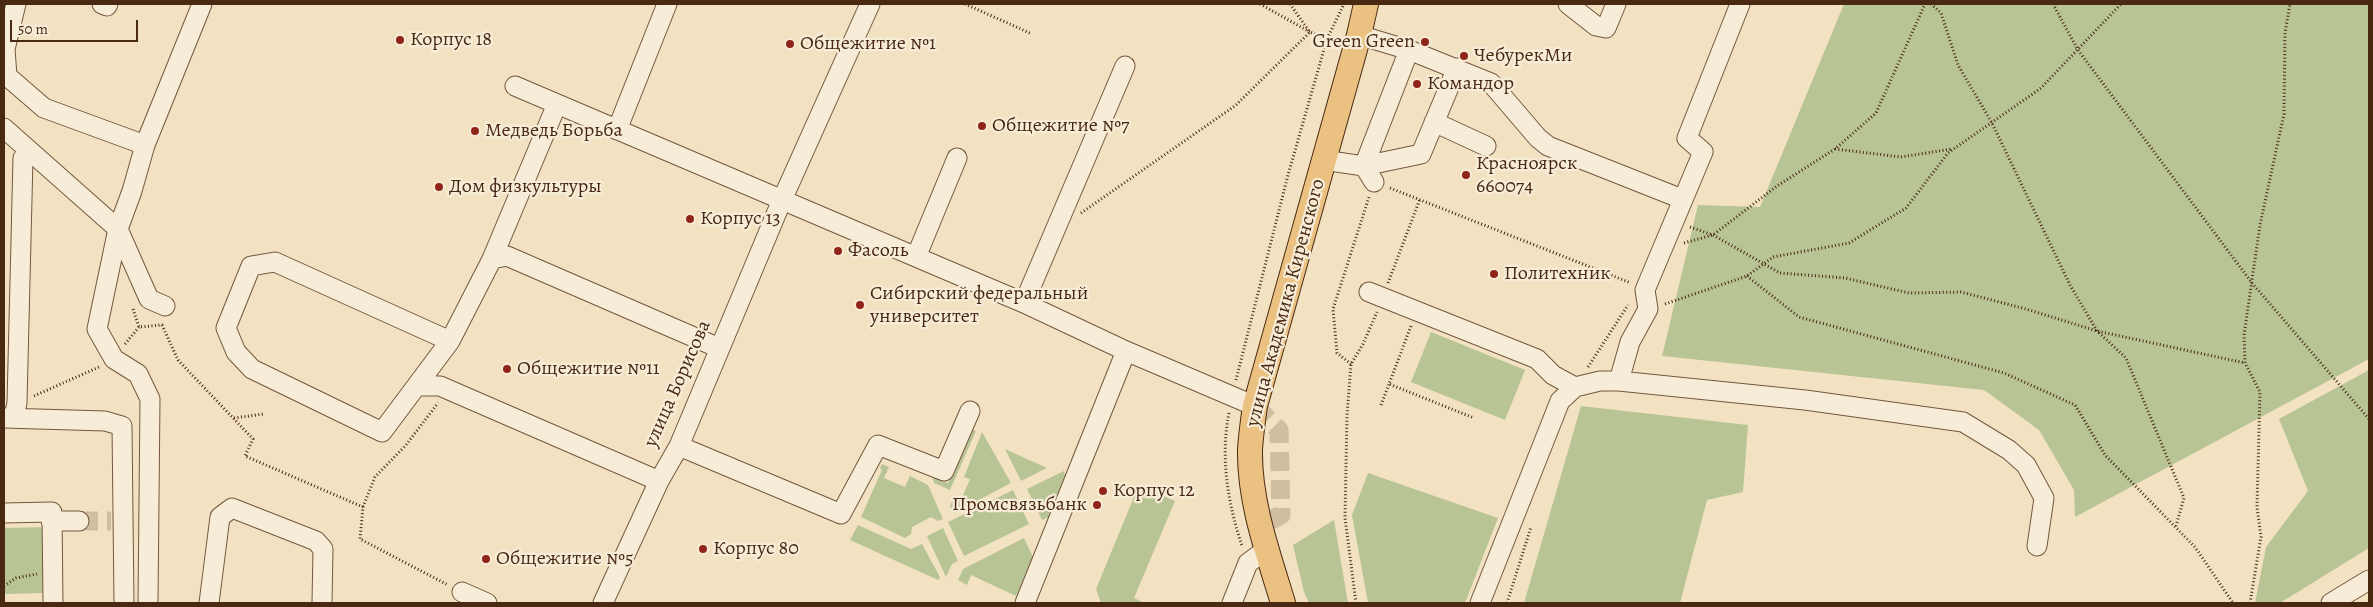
<!DOCTYPE html>
<meta charset="utf-8">
<style>
body{margin:0}
#map{position:relative;width:2373px;height:607px;overflow:hidden;background:#f3e2c2;font-family:Alegreya,serif}
canvas{display:block}
.frame{position:absolute;inset:0;border:5px solid #492912;pointer-events:none}
.scale{position:absolute;left:10px;top:20px;width:128px;height:22px;box-sizing:border-box;border:2px solid #492912;border-top:0;padding-left:6px;font-size:15px;line-height:18px;white-space:nowrap;color:#492912;-webkit-text-stroke:4px #f7ecd7;paint-order:stroke}
</style>
<div id="map">
<canvas width="2373" height="607"></canvas>
<div class="frame"></div>
<div class="scale">50 m</div>
</div>
<script>
const context = document.querySelector('canvas').getContext('2d');
context.lineJoin = 'round';
function paint(path, color) { context.fillStyle = color; context.fill(path, 'evenodd'); }
function trace(path, color, width, dash) { context.strokeStyle = color; context.lineWidth = width; context.lineCap = dash ? 'butt' : 'round'; context.setLineDash(dash || []); context.stroke(path); }
function drawText(font, color, halo, rows, align = 'center') {
  context.font = font + ' Alegreya,serif'; context.lineWidth = 4.5; context.setLineDash([]); context.textBaseline = 'middle'; context.strokeStyle = halo; context.fillStyle = color; for (const [text, x, y, turn = 0] of rows) {
    context.save(); context.translate(x, y); context.rotate((+turn || 0) * Math.PI / 180); context.textAlign = isNaN(turn) ? turn : align; if (halo) context.strokeText(text, 0, 0); context.fillText(text, 0, 0); context.restore();
  }
}
paint(new Path2D(`
 M1844,4H2369V359L2075,517L2074,490L2039,430L1984,390L1662,356L1698,205L1760,207Z
 M1431,332L1525,370L1505,420L1411,382Z
 M2369,370V548L2280,603H2255L2266,547L2308,491L2279,419Z
 M1581,406L1748,425L1743,492L1707,500L1680,603H1524Z
 M971,429L976,431L950,490L934,483L932,476L948,483Z
 M982,432L1011,483L954,513L950,506L954,497L961,500L970,479L964,477Z
 M1005,449L1047,468L1021,481Z
 M882,464L889,467L884,478L905,487L910,476L928,485L943,519L938,521L931,517L912,527L911,534L905,538L861,517L882,470L880,468Z
 M1064,471L1066,478L1049,517L1042,520L1027,489Z
 M1368,473L1498,518L1465,603H1368L1352,515Z
 M1139,485L1175,501L1134,598L1145,603H1101L1096,589Z
 M1013,490L1029,524L964,556L948,522Z
 M1334,520L1348,603H1309L1304,592L1293,545Z
 M858,525L911,549L922,544L940,577L938,580L850,540Z
 M46,527L47,593L4,594V528Z
 M943,528L958,561L952,564L946,577L927,536Z
 M1024,538L1034,559L1016,596L971,575L967,585L958,580L963,569Z`), '#b9c495');
trace(new Path2D(`
 M1255,406L1279,430L1281,515L1260,526
 M79,521H111`), '#d1bd9f', 19, [19, 9]);
const minor = new Path2D(`
 M16,4L5,49L7,76L44,108L145,145
 M102,4L107,6L108,4
 M1568,4L1596,26L1606,28L1616,4
 M1359,35L1409,50L1491,83L1538,138L1548,146L1682,199
 M515,86L1024,303L1126,351L1255,406
 M1434,122L1486,146
 M4,128L118,229L97,329L114,359L138,374L150,399L148,603
 M617,130L667,4
 M1323,160L1364,166L1421,154L1457,68
 M1364,166L1409,50
 M1364,166L1374,182
 M916,257L957,158
 M492,259L507,256L719,348
 M1369,292L1537,359L1553,375L1575,387L1600,381H1619L1805,400L1963,422L2009,450L2026,465L2044,498L2037,546
 M1024,303L1125,66
 M165,306L149,299L118,229L132,191L145,145L202,4
 M450,341L382,432L252,369L236,352L226,328L251,266L275,262L450,341L492,259L557,104
 M417,386H440L659,481
 M14,417L17,403L23,158
 M4,418L105,421L122,426L124,603
 M679,446L841,514L878,445L944,471L970,411
 M4,513L52,512L53,603
 M51,521H79
 M462,592L487,603
 M209,603L220,517L232,508L316,541L323,549L322,603
 M603,603L659,481L679,446L782,200L870,4
 M1025,603L1126,351
 M1232,603L1248,563L1267,549
 M1480,603L1560,401L1575,387L1600,381H1619L1630,342L1648,309L1645,290L1703,152L1687,138L1740,4
 M2331,603L2369,580`);
const major = new Path2D(`
 M1283,603C1268,553 1249,502 1250,449C1251,435 1253,420 1255,406L1359,35L1366,4`);
trace(minor, '#74573e', 21);
trace(major, '#492912', 26);
trace(new Path2D(`
 M965,4L1032,34
 M1260,4L1310,32
 M1290,4L1309,31
 M1931,4L1941,13L1958,65L1992,123L2070,285L2097,331L2126,358L2184,498L2176,526
 M2053,4L2078,50L2252,283L2369,419
 M1835,149L1901,157L1952,149
 M1390,188L1631,283
 M1081,213L1236,105L1310,32L1327,39
 M1690,227L1713,235L1780,273L1845,278L1909,293L1961,292L2026,309L2097,331L2245,363
 M1684,243L1713,235L1777,186L1835,149L1876,113L1925,4
 M1747,276L1799,317L2004,373L2075,405L2105,455L2195,547L2233,603
 M1388,283L1420,199
 M1665,304L1747,276L1773,257L1849,243L1906,208L1948,153L2041,88L2121,4
 M133,309L139,327L162,325L178,360L253,439L245,456L363,507L360,539L448,585
 M1411,326L1389,384L1474,418
 M125,344L139,327
 M1351,364L1337,353L1333,309L1369,197
 M1588,367L1628,305
 M1236,380L1288,175L1327,39L1344,4
 M34,396L99,367
 M1381,405L1389,384
 M1229,413C1220,457 1228,504 1242,546
 M234,418L264,414
 M363,507L375,477L406,445L438,403
 M4,586L16,578L37,574
 M1356,603L1345,518L1347,415L1351,364L1363,344L1377,312
 M1507,603L1531,527
 M2250,603L2261,537L2257,507L2260,392L2245,363L2244,335L2260,225L2284,114L2285,33L2290,4`), '#492912', 3, [1, 2.5]);
trace(minor, '#f7ecd7', 19);
trace(major, '#eac181', 24);
for (const [x, y, r, color] of [
 [400,40,5,"#8f2418"],
 [1425,42,5,"#8f2418"],
 [790,44,5,"#8f2418"],
 [1464,56,5,"#8f2418"],
 [1417,84,5,"#8f2418"],
 [982,126,5,"#8f2418"],
 [475,131,5,"#8f2418"],
 [1466,175,5,"#8f2418"],
 [439,187,5,"#8f2418"],
 [690,219,5,"#8f2418"],
 [838,251,5,"#8f2418"],
 [1494,274,5,"#8f2418"],
 [860,305,5,"#8f2418"],
 [507,369,5,"#8f2418"],
 [1103,491,5,"#8f2418"],
 [1097,505,5,"#8f2418"],
 [703,549,5,"#8f2418"],
 [486,559,5,"#8f2418"]
]) { const dot = new Path2D(); dot.arc(x, y, r, 0, 2 * Math.PI); context.fillStyle = color; context.fill(dot); trace(dot, '#f7ecd7', 2); }
drawText('20px', '#492912', '#f7ecd7', [
 ["Корпус 18",410,40],
 ["Green Green",1415,42,"right"],
 ["Общежитие №1",800,44],
 ["ЧебурекМи",1474,56],
 ["Командор",1427,84],
 ["Общежитие №7",992,126],
 ["Медведь Борьба",485,131],
 ["Красноярск",1476,164],
 ["660074",1476,187],
 ["Дом физкультуры",449,187],
 ["Корпус 13",700,219],
 ["Фасоль",848,251],
 ["Политехник",1504,274],
 ["Сибирский федеральный",870,294],
 ["университет",870,317],
 ["Общежитие №11",517,369],
 ["Корпус 12",1113,491],
 ["Промсвязьбанк",1087,505,"right"],
 ["Корпус 80",713,549],
 ["Общежитие №5",496,559]
], 'left');
drawText('20px', '#492912', '#f7ecd7', [
 ["улица Академика Киренского",1286,303,-75],
 ["улица Борисова",678,384,-66]
]);
</script>
